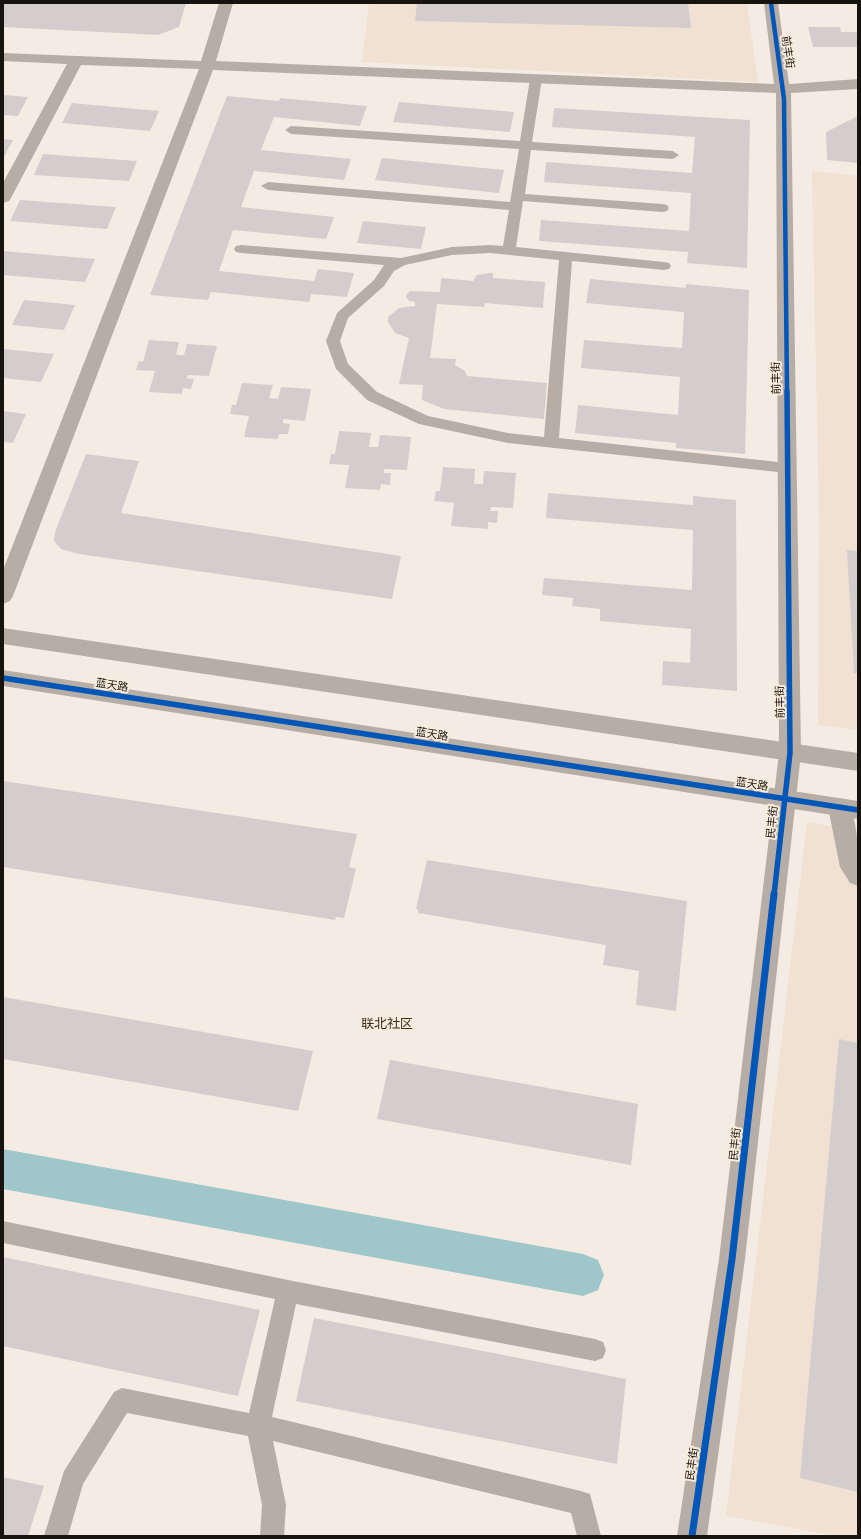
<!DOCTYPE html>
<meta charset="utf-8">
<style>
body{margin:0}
#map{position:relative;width:861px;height:1539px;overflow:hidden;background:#f4ece3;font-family:Barlow,sans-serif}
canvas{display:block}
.frame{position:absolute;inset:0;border:4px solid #17130e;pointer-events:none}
</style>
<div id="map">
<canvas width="861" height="1539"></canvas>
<div class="frame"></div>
</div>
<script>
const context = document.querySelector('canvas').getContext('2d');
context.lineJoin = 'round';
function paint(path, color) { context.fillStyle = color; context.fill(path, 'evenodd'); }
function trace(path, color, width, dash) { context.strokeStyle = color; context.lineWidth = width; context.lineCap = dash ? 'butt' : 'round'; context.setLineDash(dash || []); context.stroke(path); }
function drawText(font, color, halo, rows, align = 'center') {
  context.font = font + ' Barlow,"Noto Sans SC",sans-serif'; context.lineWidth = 4; context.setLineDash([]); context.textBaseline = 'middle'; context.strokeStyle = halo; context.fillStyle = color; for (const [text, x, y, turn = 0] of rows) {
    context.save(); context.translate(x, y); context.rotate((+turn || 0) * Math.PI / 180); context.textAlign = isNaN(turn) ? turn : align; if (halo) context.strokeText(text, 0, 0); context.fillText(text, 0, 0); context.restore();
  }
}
paint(new Path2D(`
 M369,3H747L758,82L362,62Z
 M812,171L858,176V730L818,725L819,523Z
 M807,822L858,830V1536H836L726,1516Z`), '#f0e1d2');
paint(new Path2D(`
 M3,1149L583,1254L598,1260L604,1275L598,1290L583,1296L3,1189Z`), '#9fc6ca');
paint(new Path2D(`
 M3,3H186L179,27L158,35L3,27Z
 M417,3H688L691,28L415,21Z
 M808,27H840L841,32H858V47H813Z
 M3,95L28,97L18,116L3,115Z
 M227,96L279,101L280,98L367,106L360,126L274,117L261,150L351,159L344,180L254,171L241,207L334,217L326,239L233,230L219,271L314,281L318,269L354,273L347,297L311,294L309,302L211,292L208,300L150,295Z
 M399,102L514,112L510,132L393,122Z
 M72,103L159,111L150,131L62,123Z
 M554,108L750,120L747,268L687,263L688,252L539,241L541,220L689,231L691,193L544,182L546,162L692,173L695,137L552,127Z
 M858,116V163L827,160L826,132Z
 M3,139L13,140L3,159Z
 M43,154L137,161L129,181L34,175Z
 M382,158L504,170L499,193L375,180Z
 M20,200L116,207L107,229L10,221Z
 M363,221L426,227L421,249L357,243Z
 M3,251L95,259L85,282L3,275Z
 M489,273H493V278L545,282L543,308L485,303L484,307L437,304L430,358L456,359L455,365L465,371L467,376L547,383L544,419L444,409L422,400L423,385L399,384L409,338L395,333L388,322V317L399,308L415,306V302L409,301L406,297L407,294L410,291L440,292L441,278L473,281L477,275Z
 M590,279L686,288V284L749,290L745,454L676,448V443L575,433L578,405L678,415L680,377L581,368L584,340L682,348L684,312L586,303Z
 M24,300L75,305L64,330L12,325Z
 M149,340L179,342L176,355H184L187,344L217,346L209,376L188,375L187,378L194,379L191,389L183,388L182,394L149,392L155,371L136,370L139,361L143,362Z
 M3,349L54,354L41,382L3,378Z
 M242,383L273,385L269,398L278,399L281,387L311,389L305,421L283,419V423L290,424L288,434H279L278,439L244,437L249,416L230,414L232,405H236Z
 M3,411L26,414L13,443L3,442Z
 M339,431L371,433L369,447H378L380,435L411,437L407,470L384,469V473H391L390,485L381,484L380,490L345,488L349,465L329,464L331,454H335Z
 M86,454L139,461L121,513L401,556L392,599L79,554L61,549L54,541L55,532Z
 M443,467L475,469L474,484H483L484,471L516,473L513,508L491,507L490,511H498L497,523L488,522V529L451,526L454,503L434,501L436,491H440Z
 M548,493L693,505V496L736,500L737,691L662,685L663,661L690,663L691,629L600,621V609L572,606L573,598L542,595L544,578L692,590L693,530L546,518Z
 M847,550L858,551V673H854Z
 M3,781L357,834L349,867L356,869L344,918L336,917L335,920L3,867Z
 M427,860L687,901L676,1011L636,1005L639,971L603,965L606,945L418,913V909H416Z
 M3,997L313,1051L298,1111L3,1059Z
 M839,1039L858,1043V1492L800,1478Z
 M390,1060L638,1104L631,1165L377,1119Z
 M3,1257L260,1310L238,1396L3,1346Z
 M314,1318L626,1379L617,1464L296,1401Z
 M3,1477L44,1486L28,1536H3Z`), '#d3cecd');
paint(new Path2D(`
 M536,75L542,79L532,142L673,151L679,155L673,159L531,150L525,194L662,204L667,205L669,208L667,211L662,212L523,201L516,247L664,262L669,263L671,266L669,269L664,270L572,261L559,438L787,463L792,464L795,468L792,472L787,473L508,443L419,424L367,400L336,369L326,341L337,313L374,280L384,265L241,253L236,252L234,249L236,246L241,245L401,258L452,247L490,245L503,246L509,210L268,190L261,186L268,182L510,202L519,149L291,134L285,130L291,126L520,141L530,79ZM490,253L559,260L544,437L508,433L428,416L377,392L348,364L340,341L348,318L384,286L394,271L405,265L452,255Z
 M3,1221L288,1280L595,1339L603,1342L606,1350L603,1358L595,1361L296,1304L272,1417L581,1491L590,1494L601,1536H577L571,1513L273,1441L286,1505L284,1536H260L262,1505L248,1436L127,1413L83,1484L68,1536H44L64,1471L114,1392L122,1388L249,1413L275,1299L3,1243Z`), '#b8ada4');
paint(new Path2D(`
 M219,3H233L216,61L774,84L764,3H778L789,84L858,79V89L791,93L801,753L745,1259L707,1536H677L719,1259L779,753L776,93L213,70L13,596L10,601L3,604V570L199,69L81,65L11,198L9,201L3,203V183L67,64L3,61V53L201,61Z
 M839,798L847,800C860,826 858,858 858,886L850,883L840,867L828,807L831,800Z`), '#b8ada4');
paint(new Path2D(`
 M3,628L858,753V771L3,644Z
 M3,670L858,801V819L3,686Z`), '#b8ada4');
trace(new Path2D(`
 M771,3L784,99L787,392`), '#0057b8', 4.5);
trace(new Path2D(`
 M3,678L858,810
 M774,895L790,753L787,391`), '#0057b8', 5.5);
trace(new Path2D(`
 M692,1536L732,1259L774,894`), '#0057b8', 7);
drawText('11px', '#17130e', '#faecdd', [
 ["前丰街",788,52,82],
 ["前丰街",776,378,-91],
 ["蓝天路",112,685,9],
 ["前丰街",780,702,-91],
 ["蓝天路",432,734,9],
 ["蓝天路",752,784,9],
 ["民丰街",772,822,-84],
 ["民丰街",735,1144,-84],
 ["民丰街",692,1464,-82]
]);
drawText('13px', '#382d22', '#faecdd', [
 ["联北社区",387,1024]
]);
</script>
